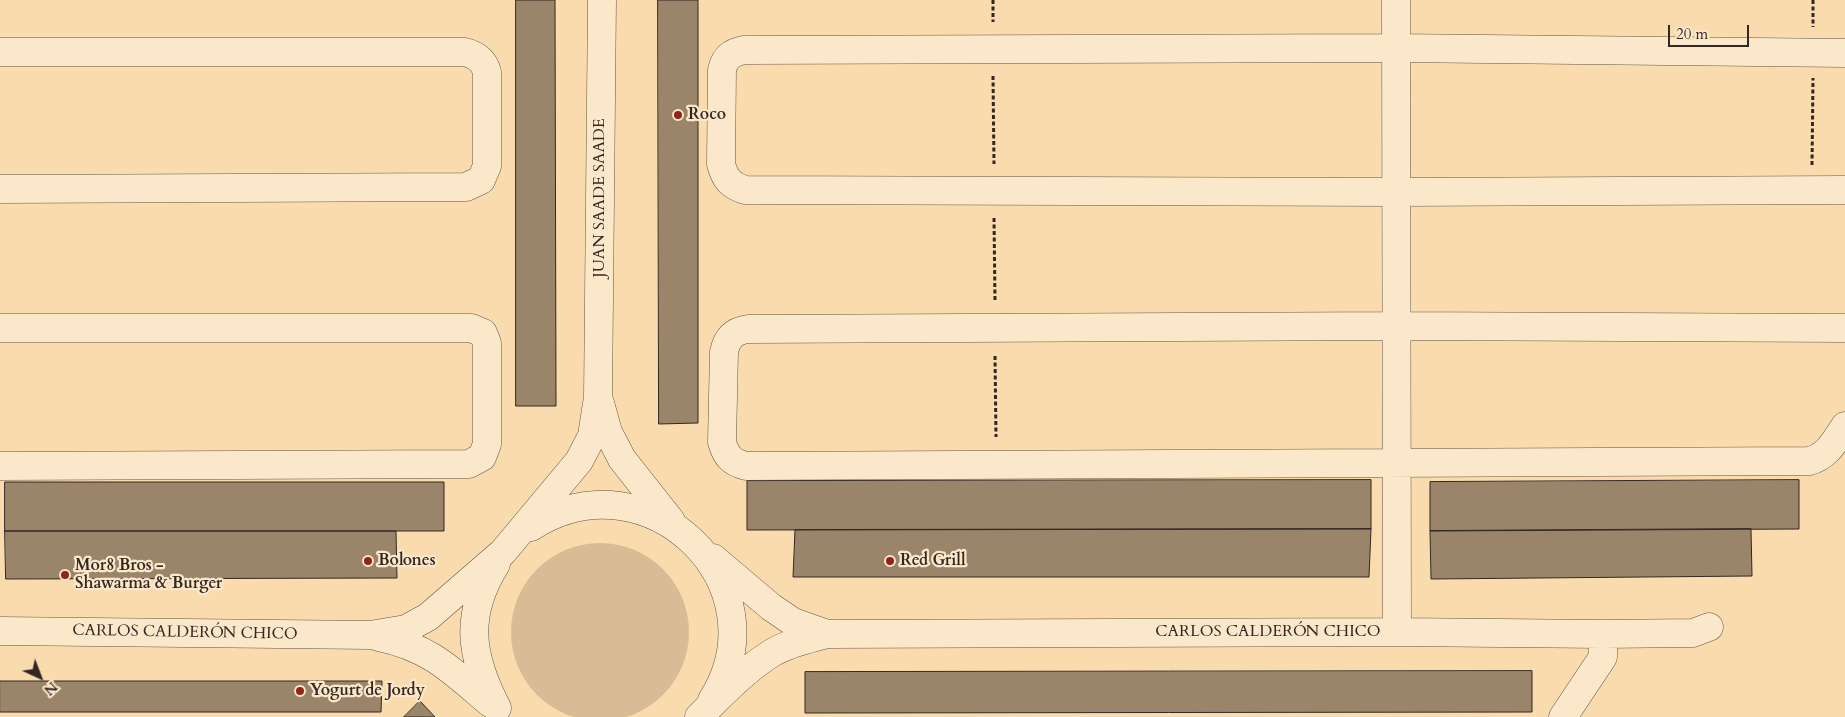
<!DOCTYPE html>
<meta charset="utf-8">
<style>
body{margin:0}
#map{position:relative;width:1845px;height:717px;overflow:hidden;background:#f9dbae;font-family:Cardo,serif}
canvas{display:block}
.north{position:absolute;left:15px;top:652px;width:50px;height:50px;-webkit-text-stroke:4px #fbe8ca;paint-order:stroke;rotate:137deg;font-size:14px;font-weight:700;line-height:20px;text-align:center;color:#332722}
.north::after{content:'';display:block;margin:auto;width:18px;height:22px;background:#332722;clip-path:polygon(50% 0,100% 100%,50% 72%,0 100%)}
.scale{position:absolute;left:1668px;top:25px;width:81px;height:22px;box-sizing:border-box;border:2px solid #332722;border-top:0;padding-left:6px;font-size:15px;line-height:18px;white-space:nowrap;color:#332722;-webkit-text-stroke:4px #fbe8ca;paint-order:stroke}
</style>
<div id="map">
<canvas width="1845" height="717"></canvas>
<div class="north">N</div>
<div class="scale">20 m</div>
</div>
<script>
const context = document.querySelector('canvas').getContext('2d');
context.lineJoin = 'round';
function paint(path, color) { context.fillStyle = color; context.fill(path, 'evenodd'); }
function trace(path, color, width, dash) { context.strokeStyle = color; context.lineWidth = width; context.lineCap = dash ? 'butt' : 'round'; context.setLineDash(dash || []); context.stroke(path); }
function drawText(font, color, halo, rows, align = 'center') {
  context.font = font + ' Cardo,serif'; context.lineWidth = 4.5; context.setLineDash([]); context.textBaseline = 'middle'; context.strokeStyle = halo; context.fillStyle = color; for (const [text, x, y, turn = 0] of rows) {
    context.save(); context.translate(x, y); context.rotate((+turn || 0) * Math.PI / 180); context.textAlign = isNaN(turn) ? turn : align; if (halo) context.strokeText(text, 0, 0); context.fillText(text, 0, 0); context.restore();
  }
}
paint(new Path2D(`
 M511 632a89 89 0 1 1 178 0a89 89 0 1 1-178 0Z`), '#d7bc96');
const building = new Path2D(`
 M516,0H555L556,406H516Z
 M658,0H698V423L659,424Z
 M1371,480V529L747,530V481Z
 M1799,480V529L1430,531V482Z
 M5,482H444V531H5Z
 M1371,529L1369,577H793L795,530Z
 M1751,529L1752,576L1431,579L1430,531Z
 M5,531H396L397,578L6,579Z
 M1532,671V712L805,713V672Z
 M0,681H382L381,712H0Z
 M420,701L435,717H404Z`);
paint(building, '#9a856b');
trace(building, '#332722', 1);
const minor = new Path2D(`
 M1396,0L1397,632
 M0,52H465C477,55 484,61 487,72V166L481,180L466,187L0,189
 M1845,53L1396,48L744,50C731,53 725,57 722,70L721,164C725,179 730,185 745,190L1397,192L1845,190
 M0,328H471L483,333L487,343V444L482,457L469,464L0,466
 M1845,328L1397,326L748,329C734,331 727,337 724,352L722,442C726,456 731,462 746,466L1809,461C1827,457 1835,441 1845,426
 M600,403L608,432L622,459L671,521
 M531,527C648,451 785,585 712,700
 M713,558L771,607L793,622L827,634
 M496,564C464,615 470,656 497,708
 M0,631L370,635L406,629L428,617L503,552L579,461L592,436L598,397L602,0
 M379,637C431,648 451,670 490,703
 M699,717C721,695 746,669 772,653C788,643 809,639 827,634L1397,632L1603,634L1693,633L1709,627
 M1563,717L1603,657V634`);
trace(minor, '#645445', 29);
trace(new Path2D(`
 M993,0V22
 M1813,0V27
 M993,76L994,164
 M1812,165L1813,78
 M994,218L995,302
 M995,356L996,437`), '#332722', 3, [4, 2.5]);
trace(minor, '#fbe8ca', 28);
for (const [x, y, r, color] of [
 [678,115,5,"#8f2418"],
 [368,561,5,"#8f2418"],
 [890,561,5,"#8f2418"],
 [65,575,5,"#8f2418"],
 [300,691,5,"#8f2418"]
]) { const dot = new Path2D(); dot.arc(x, y, r, 0, 2 * Math.PI); context.fillStyle = color; context.fill(dot); trace(dot, '#fbe8ca', 2); }
drawText('bold 16px', '#332722', '#fbe8ca', [
 ["Roco",688,115],
 ["Bolones",378,561],
 ["Red Grill",900,561],
 ["Mor8 Bros -",75,566],
 ["Shawarma & Burger",75,584],
 ["Yogurt de Jordy",310,691]
], 'left');
drawText('16px', '#332722', '#fbe8ca', [
 ["JUAN SAADE SAADE",600,198,-90],
 ["CARLOS CALDERÓN CHICO",1268,632],
 ["CARLOS CALDERÓN CHICO",185,633,1]
]);
</script>
